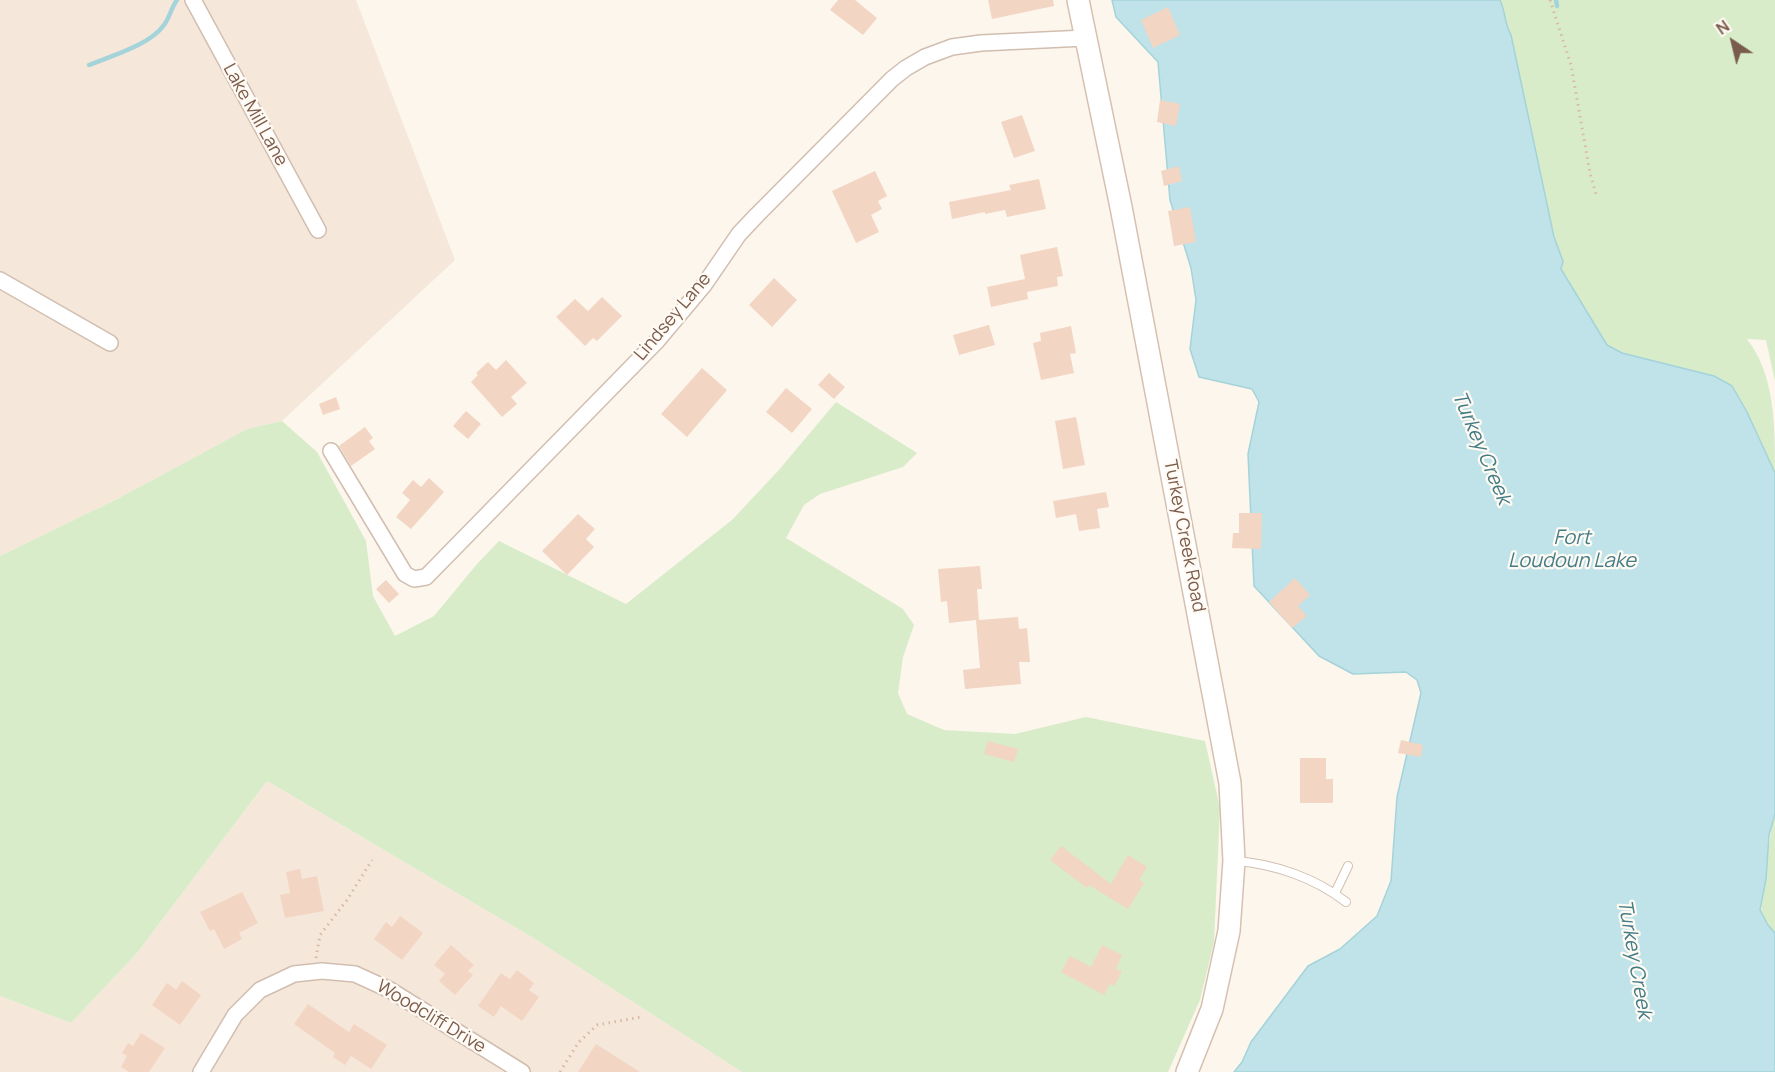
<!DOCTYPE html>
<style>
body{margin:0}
#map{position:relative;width:1775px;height:1072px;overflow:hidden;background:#fdf6ec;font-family:Manrope,sans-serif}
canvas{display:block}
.north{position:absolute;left:1703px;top:12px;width:60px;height:60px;-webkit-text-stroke:4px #fffaf3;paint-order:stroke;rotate:325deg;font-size:16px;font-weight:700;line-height:24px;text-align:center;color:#7a5c4d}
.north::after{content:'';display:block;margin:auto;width:21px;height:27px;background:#7a5c4d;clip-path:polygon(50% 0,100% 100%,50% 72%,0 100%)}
</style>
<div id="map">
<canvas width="1775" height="1072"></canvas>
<div class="north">N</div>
</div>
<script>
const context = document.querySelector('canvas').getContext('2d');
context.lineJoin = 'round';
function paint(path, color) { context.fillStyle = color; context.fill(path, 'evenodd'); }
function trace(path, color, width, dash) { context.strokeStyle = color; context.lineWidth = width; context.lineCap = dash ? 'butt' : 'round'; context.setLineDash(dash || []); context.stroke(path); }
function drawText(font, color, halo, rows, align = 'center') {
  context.font = font + ' Manrope,sans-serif'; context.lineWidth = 4.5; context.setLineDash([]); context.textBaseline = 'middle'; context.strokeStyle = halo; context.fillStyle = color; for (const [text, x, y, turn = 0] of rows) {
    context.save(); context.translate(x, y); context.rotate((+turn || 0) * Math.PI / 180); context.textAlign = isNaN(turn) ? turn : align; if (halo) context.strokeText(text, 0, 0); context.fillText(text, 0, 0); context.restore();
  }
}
paint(new Path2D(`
 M0,0H356L455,260L282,421L247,429L119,498L0,556Z
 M267,781L535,939L742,1072H0V996L71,1023L137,953Z`), '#f5e8da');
paint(new Path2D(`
 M1500,0H1775V381L1766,340L1747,339C1775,375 1775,425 1775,473L1747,412L1714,376L1622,353L1607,345L1593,323L1552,270L1549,213L1511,35C1504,23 1506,13 1500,0Z
 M836,402L917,453L903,467L820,494L804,505L786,538L903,609L914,625L903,657L898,693L907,714L944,730L1015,734L1086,717L1205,741L1220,808L1214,942L1200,1000L1168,1072H742L535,939L267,781L137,953L71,1023L0,996V556L119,498L247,429L282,421L317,452L366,541L373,596L395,636L434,616L477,564L499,541L626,604L732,520L778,471Z
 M1775,814V936L1761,925C1760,908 1764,894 1766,877C1768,855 1769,835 1775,814Z`), '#d8ecc9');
const water = new Path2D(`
 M1112,0H1500C1506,13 1504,23 1511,35L1554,237L1563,261L1561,269L1607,345L1622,353L1714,376L1732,386L1747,412L1775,473V814L1769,835L1766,879L1760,910L1768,925L1775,933V1072H1234L1242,1062L1251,1042L1308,966L1340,949L1377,916L1391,881L1397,797L1421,693L1417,680L1406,672L1353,674L1319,656L1254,586L1248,454L1259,402L1252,389L1199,377L1190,349L1196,300L1191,268L1170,200L1158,62L1116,17Z`);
paint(water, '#bfe3e8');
trace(water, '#a5d3da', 1.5);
trace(new Path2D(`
 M1556,0L1557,6
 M89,65C111,56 150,45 164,25C170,17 171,8 177,0`), '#a5d3da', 4.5);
paint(new Path2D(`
 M838,0H855L877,18L863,35L830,10Z
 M988,0H1053L1054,6L992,19Z
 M1168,7L1180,35L1153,48L1141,20Z
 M1160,100L1180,104L1176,126L1157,122Z
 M1022,115L1035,151L1014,158L1001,122Z
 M1179,166L1182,181L1164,186L1161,171Z
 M875,171L887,196L878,201L882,209L871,215L879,232L856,243L832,191Z
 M1039,179L1046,209L1007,217L1005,210L985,214V212L952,219L949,202L1011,190L1009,185Z
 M1190,207L1196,242L1174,246L1168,211Z
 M1057,247L1063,276L1057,277L1058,286L1027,292L1028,299L991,307L987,287L1025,279L1020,255Z
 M774,278L797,300L772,327L749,305Z
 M602,297L622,316L597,341L593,338L585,346L556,317L575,299L588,311Z
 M989,325L995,345L959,355L953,335Z
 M1071,326L1076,353L1070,354L1074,373L1041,380L1033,343L1041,341L1040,333Z
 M506,360L527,383L511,397L517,404L502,417L471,382L478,375L476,373L488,362L496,370Z
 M702,368L727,390L687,437L661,414Z
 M829,373L845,387L834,399L818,385Z
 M786,388L812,409L792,433L766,412Z
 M336,397L340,409L323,415L319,404Z
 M466,411L481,424L468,439L453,426Z
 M1076,417L1085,465L1063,469L1055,421Z
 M365,427L373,438L369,441L375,449L351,466L339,446Z
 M429,478L444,492L411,529L396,517L410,500L402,493L413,480L421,487Z
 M1106,492L1109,507L1097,509L1100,528L1079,531L1076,514L1056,518L1053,501Z
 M1239,513H1262L1261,549L1232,548L1233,533H1239Z
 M578,514L595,529L586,539L594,547L567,575L542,551Z
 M980,566L982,589H977L979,620L1018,617L1019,629L1027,628L1030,662H1019L1021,684L965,689L963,670L980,668L976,620L949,623L947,601L941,602L938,569Z
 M1295,578L1310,595L1298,606L1307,616L1292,628L1269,602Z
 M386,580L399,594L389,603L376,589Z
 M1401,740L1423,745L1421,757L1398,753Z
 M988,741L1018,749L1014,762L984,754Z
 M1300,758H1326V779H1333V803H1300Z
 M1061,846L1111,884L1128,855L1147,867L1139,880L1144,883L1128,909L1089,885L1087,888L1050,860Z
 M300,869L302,879L317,876L324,911L285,918L280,895L290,893L286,872Z
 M242,892L258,923L239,933L242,939L224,949L214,929L210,931L200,912Z
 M400,916L423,933L402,960L374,939L386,922L392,927Z
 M451,945L474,965L468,971L473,975L455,995L439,981L445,974L434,965Z
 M1102,945L1122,955L1116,969L1122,972L1114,986L1110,984L1104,995L1061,972L1070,956L1091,967Z
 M517,970L534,983L529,990L539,997L522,1021L501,1006L494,1017L478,1006L501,973L510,979Z
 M182,981L201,995L180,1025L152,1005L167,983L176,990Z
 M308,1004L349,1032L354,1024L387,1045L371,1069L351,1056L345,1065L333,1057L335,1053L294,1024Z
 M141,1033L165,1048L149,1072H129L121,1067L127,1056L122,1053L128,1043L133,1046Z
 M596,1044L640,1072H578Z`), '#f3d5c3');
const lane = new Path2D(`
 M1236,861C1275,864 1315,878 1346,902
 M1335,893L1348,866`);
const street = new Path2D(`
 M193,0L318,230
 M0,280L110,343
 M331,451L405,574L414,579L426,577L657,341L704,285L739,234L757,215L892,79L906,68L925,57L952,47L981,43L1085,38
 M201,1072L235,1015L260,990L294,974L322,971L355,974L390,990L522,1072`);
const secondary = new Path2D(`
 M1078,0L1121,207L1230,783L1234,861L1229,931L1212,1009L1187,1072`);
trace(lane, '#d1beb0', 10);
trace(street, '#d1beb0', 18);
trace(secondary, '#d6c0b0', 24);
trace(new Path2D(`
 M1550,0L1571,65L1590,173L1597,198
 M316,958L320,935L347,900L372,860
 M560,1072L578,1043L597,1025L641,1017`), '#d9b8a5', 3, [1.5, 4.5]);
trace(lane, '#fff', 8);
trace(street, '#fff', 15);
trace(secondary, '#fff', 21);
drawText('18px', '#7a5c4d', '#fffaf3', [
 ["Lake Mill Lane",255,115,61],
 ["Lindsey Lane",673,317,-50],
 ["Turkey Creek Road",1184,536,79],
 ["Woodcliff Drive",431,1017,31]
]);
drawText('italic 20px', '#437c86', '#fffaf3', [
 ["Turkey Creek",1481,448,67],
 ["Fort",1572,538],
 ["Loudoun Lake",1572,561],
 ["Turkey Creek",1634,959,80]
]);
</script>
